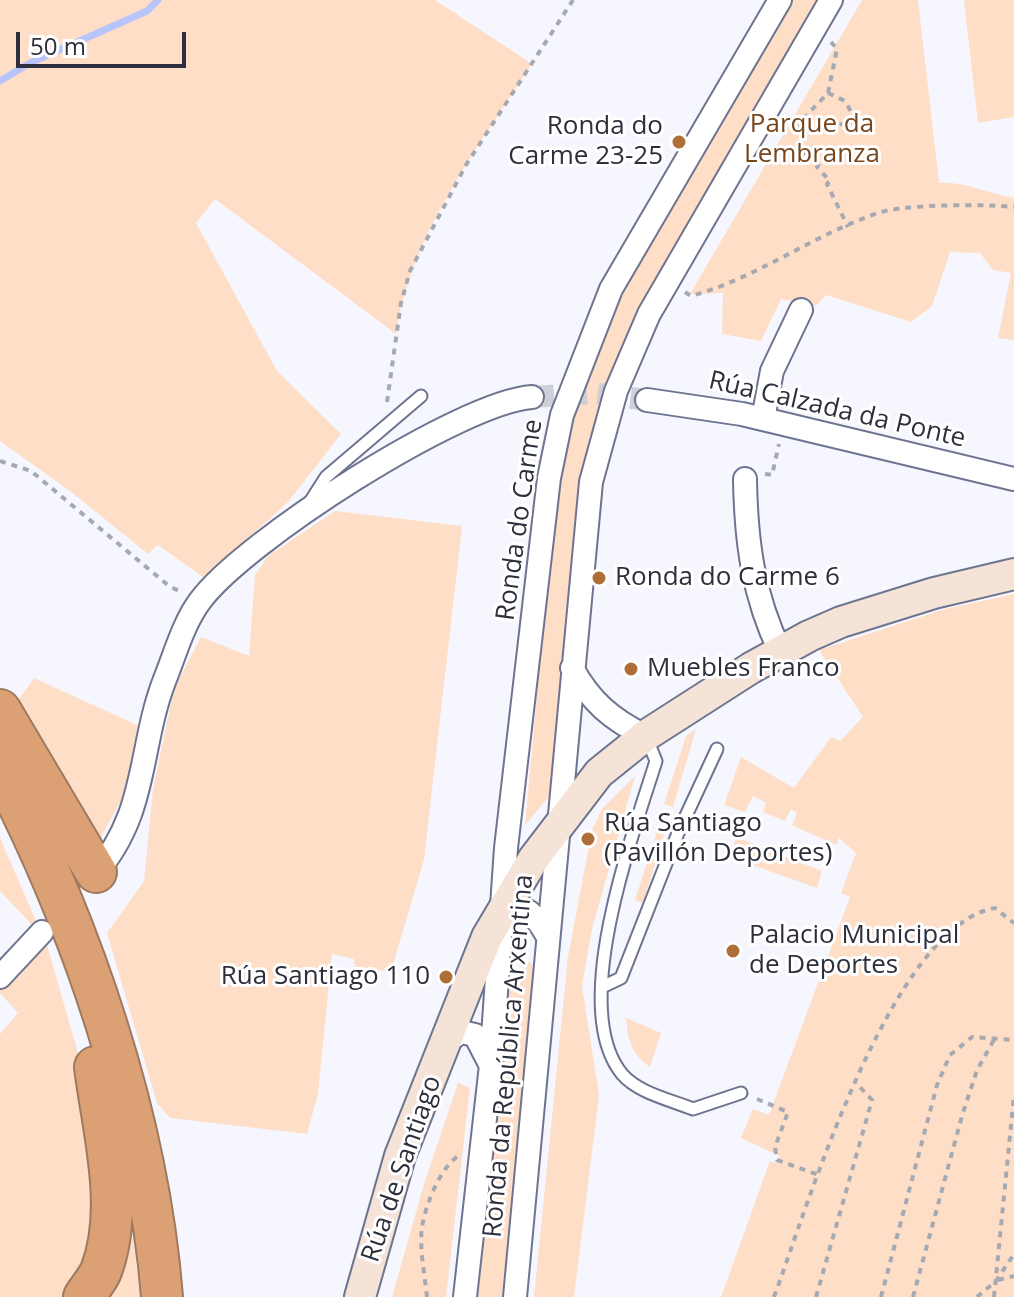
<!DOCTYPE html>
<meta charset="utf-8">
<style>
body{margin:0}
#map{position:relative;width:1014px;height:1297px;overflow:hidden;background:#f6f7fe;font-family:"Open Sans",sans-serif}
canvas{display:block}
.scale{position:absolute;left:16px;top:32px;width:170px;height:36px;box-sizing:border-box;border:4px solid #2d303c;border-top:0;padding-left:10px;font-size:24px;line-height:28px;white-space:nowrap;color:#2d303c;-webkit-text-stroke:6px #fff;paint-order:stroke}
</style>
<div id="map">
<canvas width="1014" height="1297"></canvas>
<div class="scale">50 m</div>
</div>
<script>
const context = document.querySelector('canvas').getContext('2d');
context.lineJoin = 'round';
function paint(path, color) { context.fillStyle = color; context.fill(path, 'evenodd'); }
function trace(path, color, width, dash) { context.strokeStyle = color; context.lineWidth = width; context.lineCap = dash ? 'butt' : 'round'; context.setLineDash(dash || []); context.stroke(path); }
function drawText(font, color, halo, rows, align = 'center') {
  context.font = font + ' "Open Sans",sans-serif'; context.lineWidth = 6; context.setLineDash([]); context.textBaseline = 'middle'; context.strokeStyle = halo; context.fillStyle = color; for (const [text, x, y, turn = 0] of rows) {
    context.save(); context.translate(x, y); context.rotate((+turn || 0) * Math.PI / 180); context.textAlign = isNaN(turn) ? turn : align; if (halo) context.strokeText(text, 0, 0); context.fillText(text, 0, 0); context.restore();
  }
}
paint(new Path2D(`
 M0,0H435L532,64C478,147 411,234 396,334L215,199L196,223L277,371L341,434L288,502L204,578L158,545L148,554L70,491L0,441Z
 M792,0H822L602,407L553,792L525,825L554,510L573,417L611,317L645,249Z
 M862,0H918L939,183C964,181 989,194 1014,198V340L998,338L1011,273L993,270L980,253L950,252L932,306L911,322L826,295L816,306L781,299L761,341L722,334L723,293L690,294Z
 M964,0H1014V117L978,123Z
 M335,511L462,526L424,860L391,971L355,969L354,959L332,954L318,1094L307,1134L170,1118L157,1103L107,933L144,881L153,789L174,689L201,637L249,656L255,575L268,556Z
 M1014,594V1297H721L770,1161L777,1163L780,1156L741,1138L753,1109L769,1115L850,897L841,893L856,853L839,838L836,845L792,825L797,813L791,809L785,821L763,812L766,803L753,796L745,812L724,805L741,757L794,788L831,737L840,741L863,717L819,650L945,609Z
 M34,678L141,727L130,784L98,843L10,712Z
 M696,729L673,807L664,804L686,736Z
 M635,776L592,929L582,986L599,1095L574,1297H534L568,957L592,830L602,809Z
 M659,825L666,828L643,903L635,900Z
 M736,837L822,871L817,888L730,857Z
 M0,838L37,923L34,927L0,891Z
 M45,938L84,1074L96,1235L70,1297H0V1034L18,1013L0,993V987Z
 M528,962L532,964L534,980L503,1297H477L507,1000L511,978Z
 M626,1018L661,1033L650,1067C631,1054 628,1040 626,1018Z
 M458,1083L470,1088L446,1297H392L424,1184Z
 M116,1150L132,1229L140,1297H94Z`), '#fedec7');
trace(new Path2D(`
 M0,81L30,63L147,11L158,0`), '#b8c5fd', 7);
trace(new Path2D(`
 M532,397L593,393L647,400`), '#cecfd7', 22, [22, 11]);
const lane = new Path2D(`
 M310,502L326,477L421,396
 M647,739L656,761C633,835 568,1008 622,1074C638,1093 671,1100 693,1109L741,1093
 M602,987L621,978L678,833L717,749`);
const street = new Path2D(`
 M647,400L742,414L1014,479
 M763,419L772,371L801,310
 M745,479C746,541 753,595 780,651
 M572,668C591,702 611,719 645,736
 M93,876C149,814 138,748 165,679C175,654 184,622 200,601C243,542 460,402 532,397
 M500,909C525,900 537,917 548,937
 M0,977L42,932
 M446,1042L461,1032L475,1035L490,1064
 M465,1297L491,1065L506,848L549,478L562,415L611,289L780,0
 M515,1297L591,482L616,391L649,314L831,0`);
const secondary = new Path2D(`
 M360,1297L400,1156L487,937L534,858L599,773L645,736L751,668L809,636L841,622L934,593L1014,574`);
const highway = new Path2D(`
 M0,710L96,872
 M0,768C82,926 148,1118 162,1297
 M84,1297C89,1289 97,1280 101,1271C125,1208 103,1131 95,1067`);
trace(lane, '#6d7490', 15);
trace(street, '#6d7490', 26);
trace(secondary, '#6d7490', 34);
trace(highway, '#9e7961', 44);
trace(new Path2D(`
 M831,42L837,49L828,93L802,120L799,131L854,122
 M828,93L845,101L854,117
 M802,132L801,155L814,147L829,148L817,167L830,181L827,184L848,227
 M685,292L691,296C757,278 813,235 878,213C903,204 987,204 1014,207
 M387,402L401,303L410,271L466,165L573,0
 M0,461L31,471L169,586L181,592
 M765,474L772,475L779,444
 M757,1099L788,1112L775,1147L777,1160L819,1175
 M998,1280L1014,1276
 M427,1297C425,1276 419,1248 422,1227C425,1206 441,1165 460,1155
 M774,1297C808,1205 891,926 995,908L1014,923
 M816,1297L872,1100L856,1083
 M881,1297L937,1085L950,1055L972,1037L1014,1040
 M913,1297L962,1116L977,1070L995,1038
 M977,1297L996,1281L1014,1254
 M994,1297L1014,1095`), '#a7a9b2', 4, [6, 6]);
trace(lane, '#fff', 11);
trace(street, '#fff', 22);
trace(secondary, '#f4e3d6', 30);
trace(highway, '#dba175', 40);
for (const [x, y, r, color] of [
 [679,142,8,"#af6e38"],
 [599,578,8,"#af6e38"],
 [631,669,8,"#af6e38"],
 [588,839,8,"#af6e38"],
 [733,951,8,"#af6e38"],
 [446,977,8,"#af6e38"]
]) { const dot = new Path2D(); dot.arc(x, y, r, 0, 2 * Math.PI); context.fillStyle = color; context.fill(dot); trace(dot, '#fff', 3); }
drawText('26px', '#77461c', '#fff', [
 ["Parque da",812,125],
 ["Lembranza",812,155]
]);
drawText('26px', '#2d303c', '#fff', [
 ["Ronda do",663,127,"right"],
 ["Carme 23-25",663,157,"right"],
 ["Ronda do Carme 6",615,578],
 ["Muebles Franco",647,669],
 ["Rúa Santiago",604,824],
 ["(Pavillón Deportes)",604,854],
 ["Palacio Municipal",749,936],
 ["de Deportes",749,966],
 ["Rúa Santiago 110",430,977,"right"]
], 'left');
drawText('26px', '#2d303c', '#fff', [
 ["Rúa Calzada da Ponte",837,410,13],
 ["Ronda do Carme",520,520,-82],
 ["Ronda da República Arxentina",509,1056,-85],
 ["Rúa de Santiago",402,1169,-71]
]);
</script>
